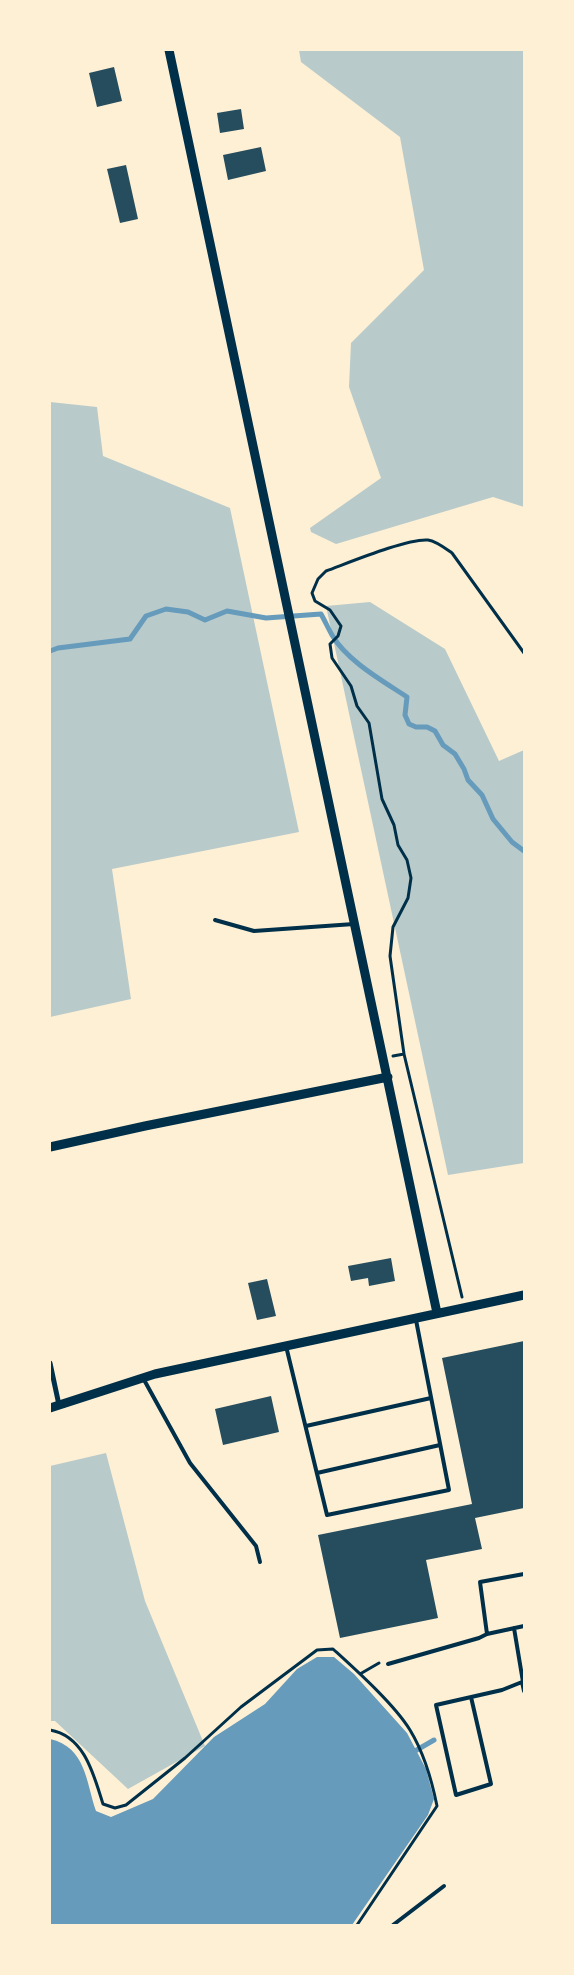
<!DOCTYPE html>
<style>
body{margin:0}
#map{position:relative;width:574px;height:1975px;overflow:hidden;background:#fdf0d5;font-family:"Sofia Sans Condensed",sans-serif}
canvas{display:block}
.frame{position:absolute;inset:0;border:51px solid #fdf0d5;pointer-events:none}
</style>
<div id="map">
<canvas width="574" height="1975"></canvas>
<div class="frame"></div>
</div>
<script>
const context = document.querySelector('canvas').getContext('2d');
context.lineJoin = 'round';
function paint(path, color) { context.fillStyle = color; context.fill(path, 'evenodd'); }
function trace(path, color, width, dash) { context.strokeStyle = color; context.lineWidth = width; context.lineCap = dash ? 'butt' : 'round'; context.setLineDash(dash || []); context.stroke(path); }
paint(new Path2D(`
 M299,50H524V507L493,497L336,544L311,532L310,528L381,478L349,387L351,343L424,270L400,137L301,62Z
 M50,402L97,407L103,456L230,508L299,832L112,869L131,999L50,1017Z
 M370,602L445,649L499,761L524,750V1163L448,1175L326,606Z
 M106,1453L145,1601L205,1746L128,1789L55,1721H50V1466Z`), '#b9caca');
paint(new Path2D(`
 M317,1657H334L354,1674L407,1733L426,1769L434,1799L428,1815L352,1925H50V1739C86,1747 86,1782 96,1811L111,1817L153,1799L214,1737L265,1704L297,1669Z`), '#669bbc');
trace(new Path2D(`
 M50,651L58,648L130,639L146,616L166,609L188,612L205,620L227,611L266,618L321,614C325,621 328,628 332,635C347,661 383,681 407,697L405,715L409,724L416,727H427L435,731L443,745L455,754L464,769L468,780L482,795L493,819L512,842L524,851
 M415,1751L434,1740`), '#669bbc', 5);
paint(new Path2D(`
 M114,67L122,101L97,107L89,73Z
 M241,109L244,129L220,133L217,113Z
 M261,147L266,171L228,180L223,155Z
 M126,165L138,219L120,223L107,169Z
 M391,1258L395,1281L369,1286L368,1278L351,1281L348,1266Z
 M267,1279L276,1316L257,1320L248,1283Z
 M524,1341V1508L475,1518L482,1549L426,1560L438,1618L340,1638L318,1535L472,1504L442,1358Z
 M271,1396L279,1432L223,1445L215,1409Z`), '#264d5e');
trace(new Path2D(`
 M404,1054L390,956L393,927L408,898L411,878L407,860L398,845L394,825L382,799L369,723L357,706L351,686L332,658L330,644L338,636L341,626L330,610L315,601L312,593L318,579L326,571C348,563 408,538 428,540C436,541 445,548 452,553L524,653
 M393,1056L404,1054L462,1297
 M360,1674L379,1663
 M50,1730C85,1736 94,1776 103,1804L115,1808L126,1805L185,1758L241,1707L317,1650L333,1649C356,1670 394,1704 410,1730C424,1753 432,1781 437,1806L357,1925`), '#003049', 3);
trace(new Path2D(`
 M215,920L254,931L354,924
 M286,1346L327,1515L449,1490L416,1320
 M143,1378L190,1463L256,1546L260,1562
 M306,1426L431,1398
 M317,1473L440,1445
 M524,1574L480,1582L487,1634L524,1626
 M514,1628L523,1682
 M388,1664L479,1638L487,1634
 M471,1697L491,1784L456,1795L436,1705L502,1690L522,1682L524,1691
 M393,1925L444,1886`), '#003049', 4);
trace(new Path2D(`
 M50,1363L59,1405`), '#003049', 5);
trace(new Path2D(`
 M169,50L437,1313
 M50,1147L145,1126L388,1077
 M50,1408L155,1374L524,1295`), '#003049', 9);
</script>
